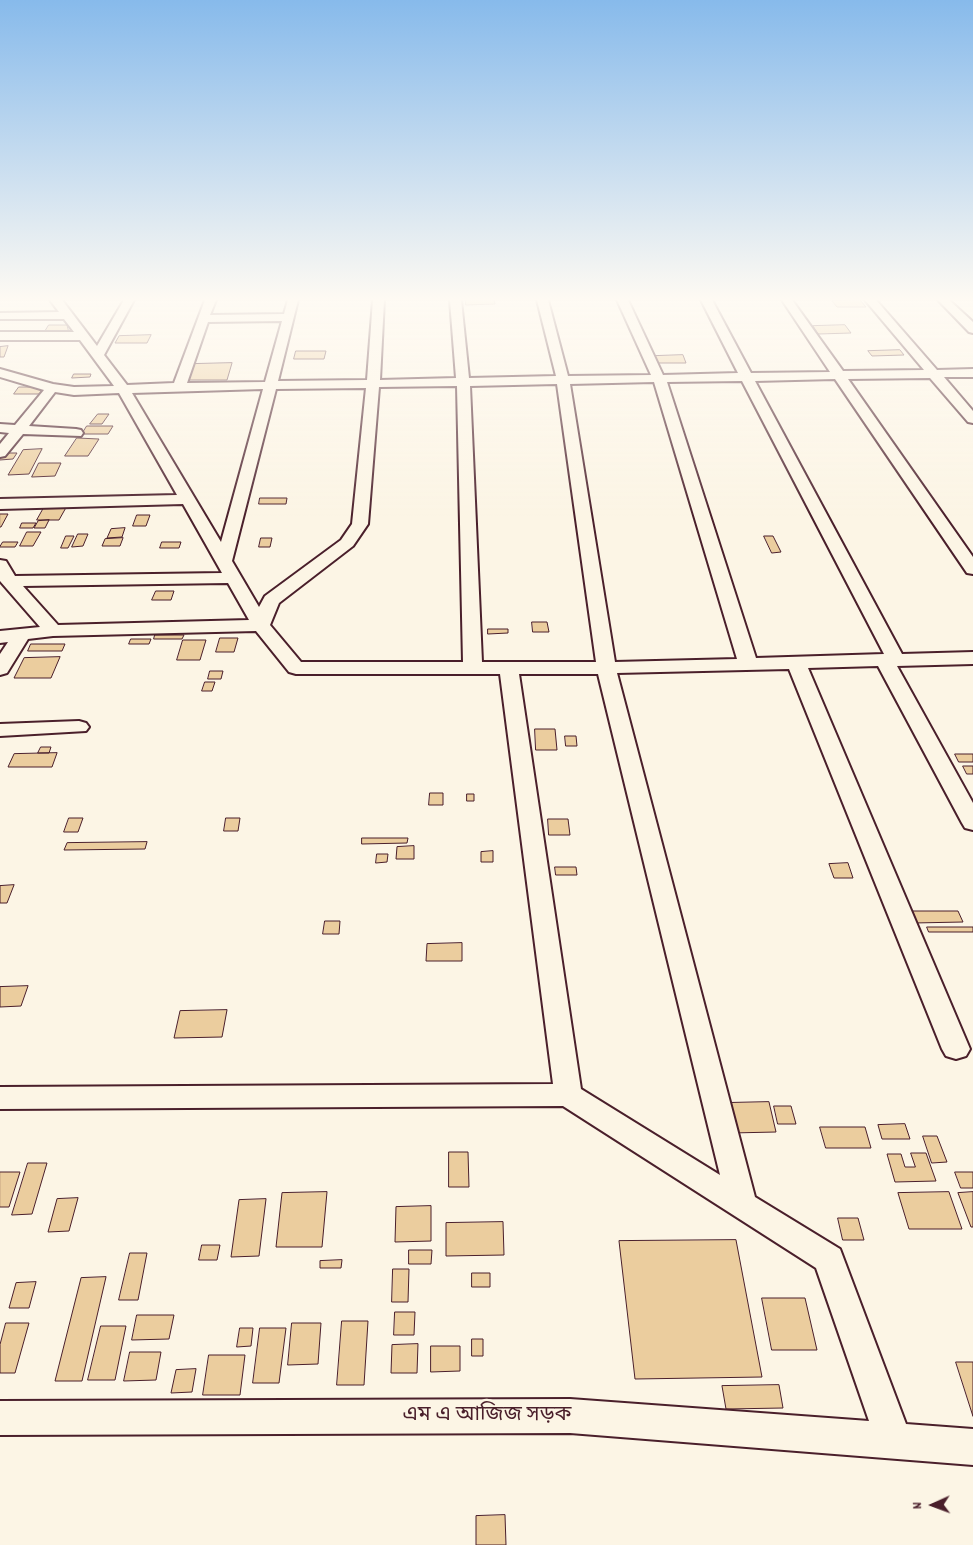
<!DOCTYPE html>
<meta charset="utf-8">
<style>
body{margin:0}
#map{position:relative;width:973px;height:1545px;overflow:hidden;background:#fcf5e5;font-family:Dekko,sans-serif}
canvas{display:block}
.north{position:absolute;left:908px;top:1480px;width:50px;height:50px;-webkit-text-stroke:4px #fcf5e5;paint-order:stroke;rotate:268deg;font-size:14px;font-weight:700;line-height:20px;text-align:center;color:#4a1f2b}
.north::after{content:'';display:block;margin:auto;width:18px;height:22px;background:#4a1f2b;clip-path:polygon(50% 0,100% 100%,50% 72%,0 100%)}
</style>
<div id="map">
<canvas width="973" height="1545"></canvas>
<div class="north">N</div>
</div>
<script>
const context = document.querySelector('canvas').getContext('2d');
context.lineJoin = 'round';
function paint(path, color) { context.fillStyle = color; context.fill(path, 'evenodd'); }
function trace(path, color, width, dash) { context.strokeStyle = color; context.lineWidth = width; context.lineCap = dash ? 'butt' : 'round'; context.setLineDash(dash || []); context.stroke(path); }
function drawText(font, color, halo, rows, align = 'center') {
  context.font = font + ' Dekko,"Noto Sans Bengali",sans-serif'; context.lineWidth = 4.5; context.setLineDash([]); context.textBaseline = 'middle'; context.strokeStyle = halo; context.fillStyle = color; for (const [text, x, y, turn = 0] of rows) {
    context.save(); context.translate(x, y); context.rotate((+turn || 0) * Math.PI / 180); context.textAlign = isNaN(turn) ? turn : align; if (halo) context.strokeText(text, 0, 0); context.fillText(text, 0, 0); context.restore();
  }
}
const building = new Path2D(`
 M466,300H494L495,304L466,305Z
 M860,300L866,307H837L832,301Z
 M49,325H67L69,333H44Z
 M845,325L851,333L818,334L813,326Z
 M151,335L147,343H115L119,336Z
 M8,346L4,357H0V347Z
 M900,350L904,355L872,356L868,351Z
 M296,351H326L324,359H294Z
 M683,355L686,363H658L655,356Z
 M232,363L227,380H186L192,364Z
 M74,374H91L90,377L72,378Z
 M19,387H44L39,394H14Z
 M98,414H109L102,424H90Z
 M87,426H113L108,434H82Z
 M77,438L99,439L88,456H65Z
 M42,449L29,474L8,475L23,450Z
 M1,453H17L13,459L0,460Z
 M39,463H61L55,476L32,477Z
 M260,498H287L286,504H259Z
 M46,504H68L59,520H37Z
 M0,514H8L1,527H0Z
 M137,515H150L146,526H133Z
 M49,520L45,528H34L38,521Z
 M22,523H36L33,528H20Z
 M125,528L122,537L107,538L111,529Z
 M27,532H41L33,546H20Z
 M78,534H88L83,546L72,547Z
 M66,536H74L68,548H61Z
 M764,536H773L781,552L772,553Z
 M123,538L120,546H102L105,539Z
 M261,538H272L270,547H259Z
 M3,542H18L15,547H0Z
 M162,542H181L179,548H160Z
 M156,591H174L171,600H152Z
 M532,622H547L549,632H533Z
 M488,629H508V633L488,634Z
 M155,635H184L182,639H154Z
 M220,638H238L234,652H216Z
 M131,639H151L149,644H129Z
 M183,640H206L200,660H177Z
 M31,644H65L62,651H28Z
 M60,657L51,678H14L24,658Z
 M210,671H223L221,679H208Z
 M205,682H215L212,691H202Z
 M535,729H555L557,750H536Z
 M565,736H576L577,746H566Z
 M41,747H51L49,753H38Z
 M57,753L52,767H8L14,754Z
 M955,754H973V762H959Z
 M963,766H973V774H967Z
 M430,793H443V805H429Z
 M467,794H474V801H467Z
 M69,818H83L78,832H64Z
 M226,818H240L238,831H224Z
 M548,819H568L570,835H549Z
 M362,838H408L407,843L362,844Z
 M147,842L145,849L64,850L67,843Z
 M414,846V859H396L397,847Z
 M493,851V862H481V852Z
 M377,854H388L387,862L376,863Z
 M848,863L853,878H834L829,864Z
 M555,867H576L577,875H556Z
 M14,885L7,903H0V886Z
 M909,911H958L963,922L914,923Z
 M325,921H340L339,934H323Z
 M927,927H973V932H929Z
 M462,943V961H426L427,944Z
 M28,986L21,1006L0,1007V987Z
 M227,1010L222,1037L174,1038L180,1011Z
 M769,1102L776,1132L731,1133L725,1103Z
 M774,1106H791L796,1124H778Z
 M905,1124L910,1139H882L878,1125Z
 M820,1127H865L871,1148H826Z
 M923,1136H937L947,1162L932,1163Z
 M449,1152H468L469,1187H449Z
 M911,1153H926L936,1181L895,1182L887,1154H901L905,1167H915Z
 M28,1163H47L32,1214L12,1215Z
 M0,1172H20L9,1207H0Z
 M955,1172H973V1188H961Z
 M327,1192L322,1247H276L282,1193Z
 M949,1192L962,1229H909L898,1193Z
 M973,1192V1227H971L958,1193Z
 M78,1198L69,1231L48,1232L57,1199Z
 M266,1199L259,1256L231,1257L239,1200Z
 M431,1206V1241L395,1242L396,1207Z
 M838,1218H858L864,1240H843Z
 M503,1222L504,1255L446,1256V1223Z
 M736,1240L762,1377L635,1379L619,1241Z
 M202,1245H220L217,1260H199Z
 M409,1250H432L431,1264H409Z
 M130,1253H147L138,1300H119Z
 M342,1260L341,1268H320V1261Z
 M393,1269H409L408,1302H392Z
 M472,1273H490V1287H472Z
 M106,1277L82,1381H55L81,1278Z
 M36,1282L29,1308H9L16,1283Z
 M762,1298H805L817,1350H772Z
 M395,1312H415L414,1335H394Z
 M137,1315H174L169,1339L132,1340Z
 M342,1321H368L364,1385H337Z
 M6,1323H29L15,1373H0V1345Z
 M292,1323H321L318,1364L288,1365Z
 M101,1326H126L115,1380H88Z
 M240,1328H253L251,1346L237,1347Z
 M260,1328H286L279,1383H253Z
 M472,1339H483V1356H472Z
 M418,1344L417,1373H391L392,1345Z
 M431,1346H460V1371L431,1372Z
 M130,1352H161L156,1380L124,1381Z
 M209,1355H245L240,1395H203Z
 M956,1362H973V1416Z
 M196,1369L192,1392L171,1393L176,1370Z
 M779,1385L783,1408L726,1409L722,1386Z
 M505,1515L506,1545H476V1516Z`);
paint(building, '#ebcd9e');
trace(building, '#4a1f2b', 1);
const minor = new Path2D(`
 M50,300H62L97,346L124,300H134L104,355L127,385L174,383L205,300H216L210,315L284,314L288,300H298L278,381L367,380L373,300H384L380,380L456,378L450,300H461L469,378L556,376L537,300H548L568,376L651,375L617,300H628L663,375L738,373L701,300H712L751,373L830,372L782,300H792L843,371L924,370L865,300H876L937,370L973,369V377H944L973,411V423L968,422L930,378L848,379L973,557V574L967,573L835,379L755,381L902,654L973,652V664L897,666L973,803V830L965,828L962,823L878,666L808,668L970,1049L966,1056L956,1059L946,1056L942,1049L789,669L617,673L755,1197L840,1249L906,1424L973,1429V1465L570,1433L0,1435V1401L570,1399L869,1421L816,1268L563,1106L0,1109V1087L553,1084L500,674H296L289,672L256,631L53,636L28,639L7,673L0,675V654L8,642L0,643V631L40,627L0,581V560L6,561L15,576L222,573L183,504L0,509V499L177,495L119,393L74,395L55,392L29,426L76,429L81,430L83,433L81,436L23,434L5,456L0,457V444L9,433L0,432V424L15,425L44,390L0,377V369L53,384L74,387L114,386L80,340H0V332H74L64,319H0V313L59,312ZM282,321L265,382L187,383L208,322ZM742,381L884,654L756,658L667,382ZM654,382L737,659L615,662L570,384ZM557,384L596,662H482L470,386ZM457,386L463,662H301L270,625L279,603L353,546L368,524L379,387ZM366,388L352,524L341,540L265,596L259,607L232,561L276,389ZM263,389L221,542L132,393ZM228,583L249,620L58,625L23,586ZM519,674H598L720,1175L581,1089Z
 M938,300H949L973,322V333L969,332Z
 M79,721L86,723L89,727L86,731L0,736V724Z`);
trace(minor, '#4a1f2b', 4);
paint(minor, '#fcf5e5');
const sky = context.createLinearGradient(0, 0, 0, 516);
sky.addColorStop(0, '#87baeb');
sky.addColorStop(0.58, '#fefaf3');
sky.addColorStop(1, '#fefaf300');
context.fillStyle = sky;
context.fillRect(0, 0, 973, 516);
drawText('21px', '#4a1f2b', '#fcf5e5', [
 ["এম এ আজিজ সড়ক",487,1417]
]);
</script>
